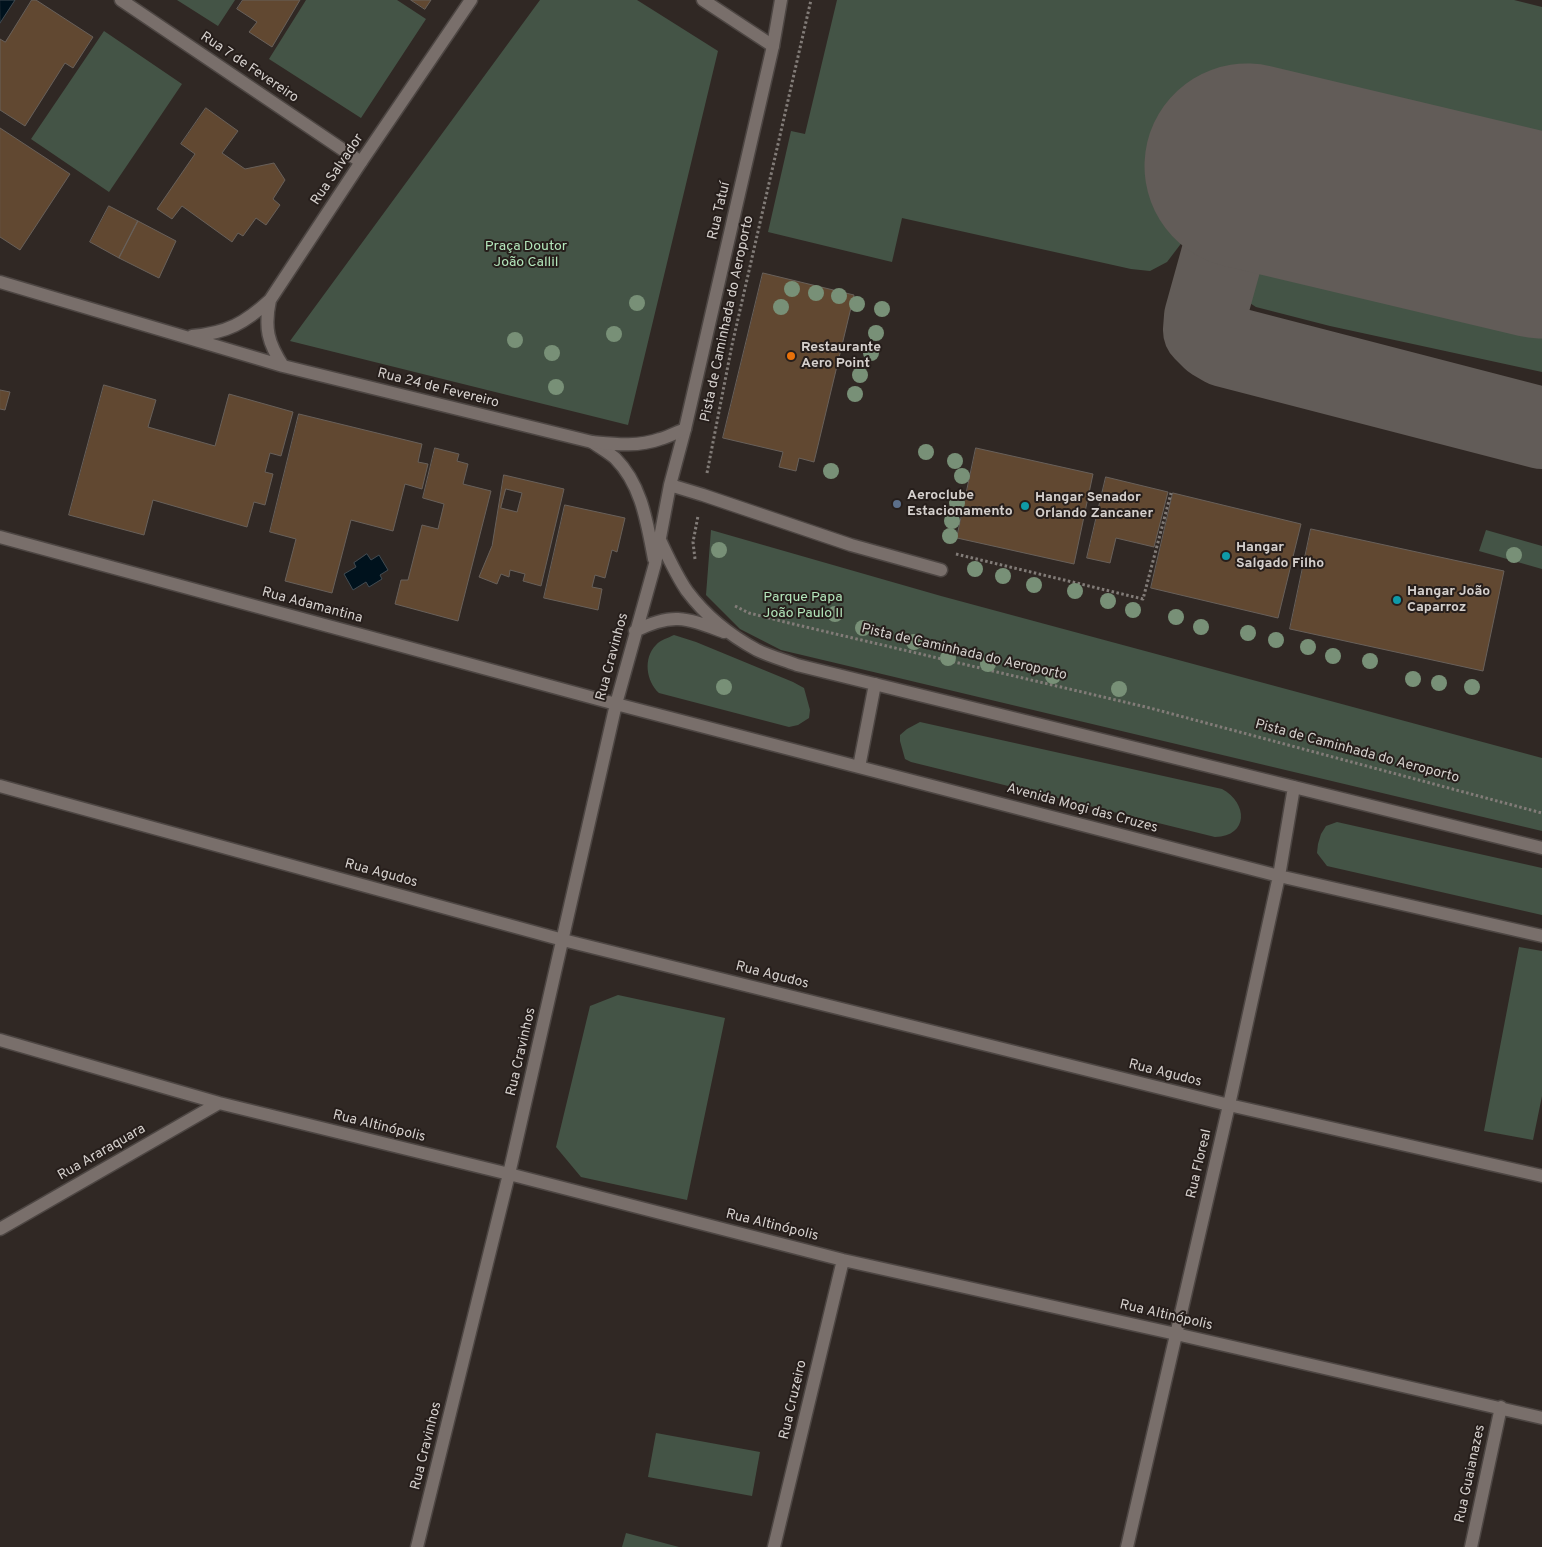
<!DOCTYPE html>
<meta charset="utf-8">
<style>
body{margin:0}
canvas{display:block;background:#302824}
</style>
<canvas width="1542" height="1547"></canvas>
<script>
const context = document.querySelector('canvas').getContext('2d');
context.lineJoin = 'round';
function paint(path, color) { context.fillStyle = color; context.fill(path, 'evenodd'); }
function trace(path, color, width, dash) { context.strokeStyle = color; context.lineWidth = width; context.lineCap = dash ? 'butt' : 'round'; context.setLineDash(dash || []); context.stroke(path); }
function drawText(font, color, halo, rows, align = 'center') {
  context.font = font + ' Overpass,sans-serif'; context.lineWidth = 4; context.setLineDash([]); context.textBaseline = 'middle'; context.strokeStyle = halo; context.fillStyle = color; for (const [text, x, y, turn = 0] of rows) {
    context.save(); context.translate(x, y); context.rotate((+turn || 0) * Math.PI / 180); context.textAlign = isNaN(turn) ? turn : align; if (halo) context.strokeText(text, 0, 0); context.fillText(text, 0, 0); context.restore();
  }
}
paint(new Path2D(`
 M177,0H235L218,26Z
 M306,0H397L426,19L361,118L269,59Z
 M540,0H637L718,51L628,425L290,341Z
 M837,0H1514L1542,7V185L1218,109L1183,241L1167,262L1150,271L1131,269L902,218L892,262L768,232L791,131L805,134Z
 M104,31L182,84L109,192L31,139Z
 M1267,218L1283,220L1542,281V372L1330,326L1256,307L1242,298L1237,285L1234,269L1235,254L1250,229Z
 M711,530L941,596L1542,758V831L781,650L740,629L706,595Z
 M1486,530L1542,546V569L1479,551Z
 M674,635L696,642L793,682L804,688L810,710L809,718L798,725L789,727L659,693C646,681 643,658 656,645C660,640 668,638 674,635Z
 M920,722L1222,789C1248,803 1249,836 1215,837L911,762L905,759L900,741V735L907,729Z
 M1337,822L1542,868V915L1327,866L1317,853L1318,844L1321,834L1326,826Z
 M1519,947L1542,951V1096L1533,1140L1484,1131Z
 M618,995L725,1018L687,1200L581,1177L556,1147L590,1006Z
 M656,1433L760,1452L752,1496L648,1477Z
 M626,1533L679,1547H622Z`), '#445446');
const water = new Path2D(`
 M0,0H15L0,23Z
 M367,554L371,560L379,555L388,570L380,575L382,579L369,587L366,582L353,590L344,574L356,567L354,563Z`);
paint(water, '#00121d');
trace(water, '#404b52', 1);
trace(new Path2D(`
 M1247,166L1205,317L1204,330L1213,339L1225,346L1542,428`), '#625c58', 82);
trace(new Path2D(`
 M1247,166L1542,236`), '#625c58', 205);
const building = new Path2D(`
 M32,0H36L93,37L73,68L65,63L25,126L0,110V39L5,42Z
 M243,0H300L272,47L249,32L257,22L237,9Z
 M411,0H431L425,9Z
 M206,108L238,131L222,153L245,169L274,163L285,180L273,199L280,205L266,225L256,218L243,236L238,233L232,242L182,206L172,219L157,209L195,154L181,144Z
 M0,128L70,174L20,250L0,237Z
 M109,206L138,221L119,258L90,242Z
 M138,221L176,241L159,278L119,258Z
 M763,273L854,295L814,462L799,458L796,471L779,467L783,452L723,438Z
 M104,385L156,400L148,427L215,446L229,394L293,412L281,456L270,453L265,472L273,474L265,505L254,502L247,527L153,500L144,535L69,515Z
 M0,390L10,392L5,410L0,409Z
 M299,414L422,444L418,462L428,464L422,489L405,484L393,531L351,520L332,593L285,581L296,539L270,532Z
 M435,448L459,454L457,461L468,464L463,484L491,491L458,621L395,604L401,580H408L422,525L438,529L444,504L423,498Z
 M976,448L1093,474L1074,564L957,538Z
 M504,475L564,489L541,586L523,581L525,574L510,570L509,577L501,574L497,584L479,577L492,546Z
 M1106,477L1168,492L1154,547L1116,538L1110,563L1087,558Z
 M506,489L522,493L517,512L501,508Z
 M1173,493L1301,524L1278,618L1151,588Z
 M565,505L625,518L617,552L612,550L605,578L595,575L592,587L602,589L598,610L544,598Z
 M1311,529L1504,571L1483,671L1290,629Z`);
paint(building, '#614831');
trace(building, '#68605a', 1);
const minor = new Path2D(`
 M121,0L361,162
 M703,0L773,46
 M592,442C599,447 608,452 615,458C642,485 647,523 654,559
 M670,485L703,495L851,545L941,570
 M0,537L616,704L1279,876L1542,936
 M660,540C668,557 676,575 687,591C705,615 731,636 757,650C769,656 784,660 797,665L1542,848
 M635,631C673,612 686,618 724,632
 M859,767L875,684
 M0,786L563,940L1229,1105L1542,1176
 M0,1040L219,1103L509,1174L843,1260L1176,1334L1542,1418
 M0,1229L219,1103
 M417,1547L509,1174L616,704L655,564L670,485L685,429
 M774,1547L843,1260
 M1127,1547L1229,1105L1279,876L1294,787
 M1471,1547L1501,1407`);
const secondary = new Path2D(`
 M0,282L283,366L592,442C614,444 638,447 660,439C668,437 677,432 685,429L773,46L781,0
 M192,336C227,333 245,323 270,300
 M283,366C268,343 264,328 270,300L361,162L471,0`);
trace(minor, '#4d4643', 15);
trace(secondary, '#4d4643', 15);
trace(new Path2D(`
 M707,473L732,345L811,0
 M956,554L1143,599L1171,493
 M695,559L693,542L698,516
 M735,606L749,613L789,623L1150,708L1542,813`), '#827c78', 3, [2.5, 2.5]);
trace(minor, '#796f6b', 12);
trace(secondary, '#796f6b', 12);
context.fillStyle = '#789077';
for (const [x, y] of [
 [792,289],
 [816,293],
 [839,296],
 [637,303],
 [857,304],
 [781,307],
 [882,309],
 [876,333],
 [614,334],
 [515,340],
 [552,353],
 [871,353],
 [860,375],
 [556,387],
 [855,394],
 [926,452],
 [955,461],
 [831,471],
 [962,476],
 [957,503],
 [952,521],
 [950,536],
 [719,550],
 [1514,555],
 [975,569],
 [1003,576],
 [1034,585],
 [1075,591],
 [1108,601],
 [1133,610],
 [835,614],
 [1176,617],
 [1201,627],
 [863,628],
 [1248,633],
 [1276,640],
 [914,642],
 [1308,647],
 [1333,656],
 [948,658],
 [1370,661],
 [988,664],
 [1053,676],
 [1413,679],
 [1439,683],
 [724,687],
 [1472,687],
 [1119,689]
]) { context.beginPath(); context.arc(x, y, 8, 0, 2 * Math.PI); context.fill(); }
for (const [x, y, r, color] of [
 [791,356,5,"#e8710a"],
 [897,504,5,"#5c6f8a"],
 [1025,506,5,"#0f9aa8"],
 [1226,556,5,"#0f9aa8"],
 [1397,600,5,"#0f9aa8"]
]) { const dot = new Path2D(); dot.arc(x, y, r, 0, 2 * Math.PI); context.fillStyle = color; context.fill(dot); trace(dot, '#261e1b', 2); }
drawText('14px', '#d5d0cd', '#261e1b', [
 ["Rua 7 de Fevereiro",249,68,34],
 ["Rua Salvador",338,170,-56],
 ["Rua Tatuí",720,211,-77],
 ["Pista de Caminhada do Aeroporto",728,319,-78],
 ["Rua 24 de Fevereiro",438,389,14],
 ["Rua Adamantina",312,606,15],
 ["Pista de Caminhada do Aeroporto",964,653,13],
 ["Rua Cravinhos",613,657,-75],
 ["Pista de Caminhada do Aeroporto",1357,752,15],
 ["Avenida Mogi das Cruzes",1082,809,15],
 ["Rua Agudos",381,874,15],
 ["Rua Agudos",772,976,14],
 ["Rua Cravinhos",522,1052,-77],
 ["Rua Agudos",1165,1074,14],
 ["Rua Altinópolis",379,1127,14],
 ["Rua Araraquara",102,1153,-30],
 ["Rua Floreal",1200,1164,-77],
 ["Rua Altinópolis",772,1226,14],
 ["Rua Altinópolis",1166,1316,13],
 ["Rua Cruzeiro",794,1400,-77],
 ["Rua Cravinhos",427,1446,-76],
 ["Rua Guaianazes",1471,1474,-78]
]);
drawText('14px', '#b3e6bb', '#261e1b', [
 ["Praça Doutor",526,247],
 ["João Callil",526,263],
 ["Parque Papa",803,598],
 ["João Paulo II",803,614]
]);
drawText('bold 14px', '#d5d0cd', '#261e1b', [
 ["Restaurante",801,348],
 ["Aero Point",801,364],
 ["Aeroclube",907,496],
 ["Estacionamento",907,512],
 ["Hangar Senador",1035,498],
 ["Orlando Zancaner",1035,514],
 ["Hangar",1236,548],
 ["Salgado Filho",1236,564],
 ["Hangar João",1407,592],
 ["Caparroz",1407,608]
], 'left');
</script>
